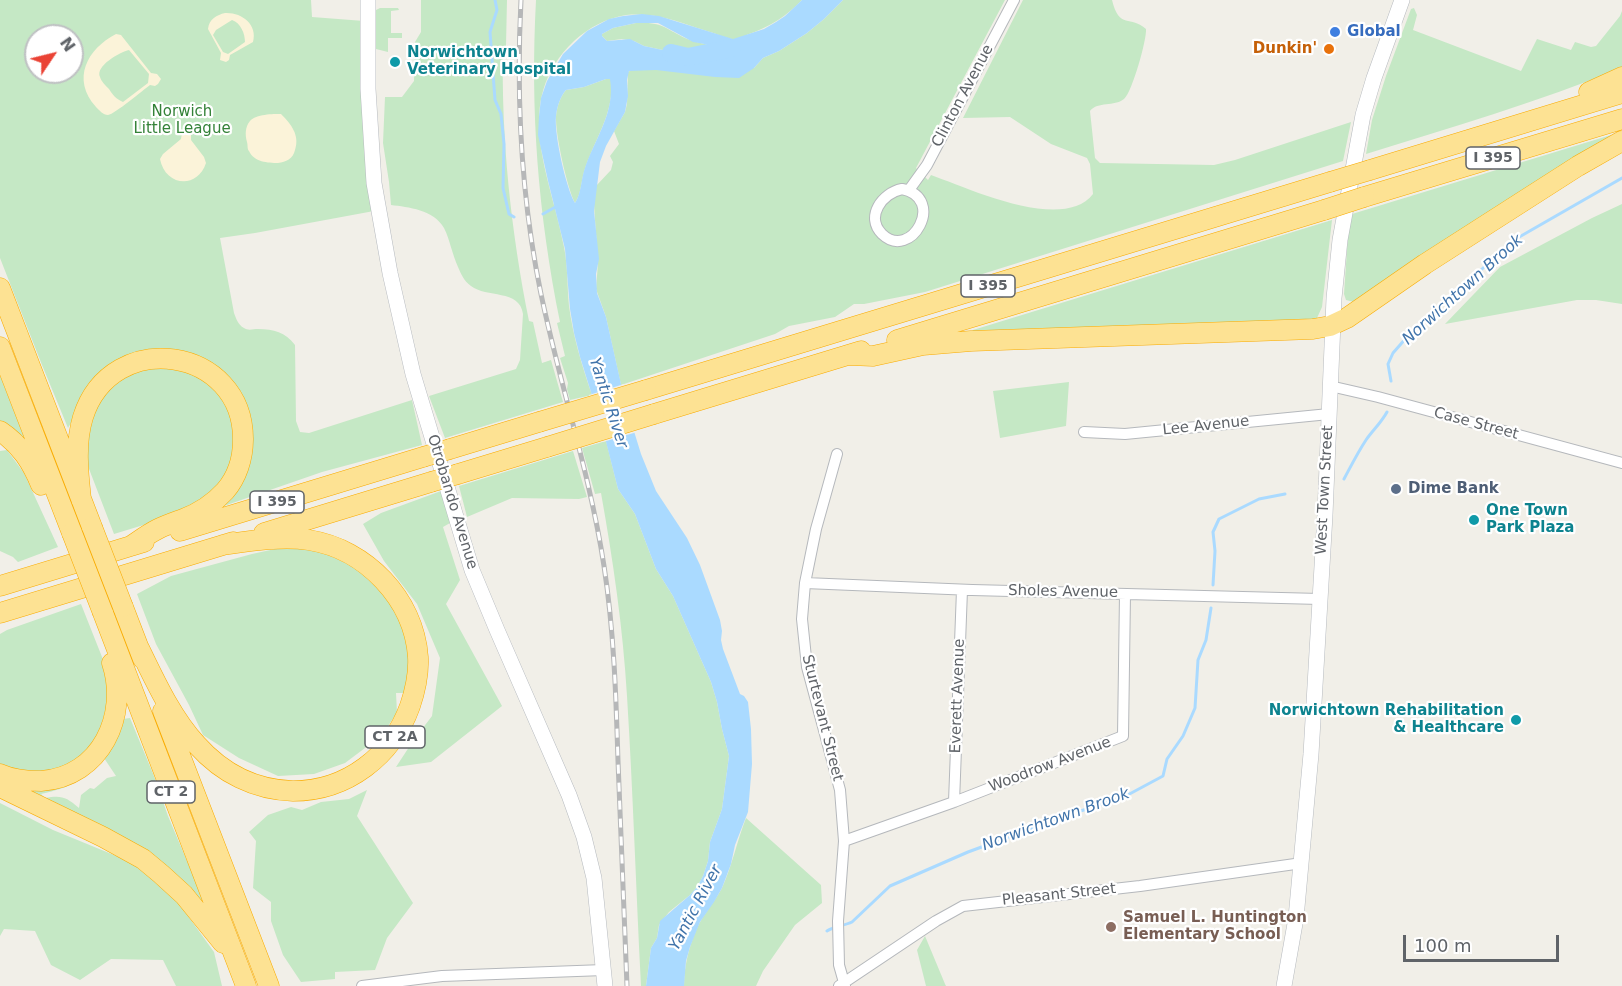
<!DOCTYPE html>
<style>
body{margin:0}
#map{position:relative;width:1622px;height:986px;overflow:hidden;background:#f1efe8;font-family:"DejaVu Sans",sans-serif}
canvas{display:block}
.north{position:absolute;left:24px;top:24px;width:60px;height:60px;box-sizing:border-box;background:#fff;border:2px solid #bfc1c3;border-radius:50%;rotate:55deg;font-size:16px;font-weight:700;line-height:24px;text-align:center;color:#5f6368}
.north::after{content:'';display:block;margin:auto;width:21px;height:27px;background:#ea4335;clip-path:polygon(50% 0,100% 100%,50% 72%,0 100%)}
.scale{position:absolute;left:1403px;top:935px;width:156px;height:27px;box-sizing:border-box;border:3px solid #5f6368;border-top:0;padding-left:8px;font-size:18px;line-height:21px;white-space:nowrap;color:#5f6368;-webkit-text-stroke:4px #fff;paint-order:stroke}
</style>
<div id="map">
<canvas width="1622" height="986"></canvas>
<div class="north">N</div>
<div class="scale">100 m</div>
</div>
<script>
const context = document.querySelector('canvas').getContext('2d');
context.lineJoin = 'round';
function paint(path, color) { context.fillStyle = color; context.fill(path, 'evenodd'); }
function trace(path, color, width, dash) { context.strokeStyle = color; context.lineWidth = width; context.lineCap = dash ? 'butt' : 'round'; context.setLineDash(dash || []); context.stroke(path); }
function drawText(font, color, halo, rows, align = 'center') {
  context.font = font + ' "DejaVu Sans",sans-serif'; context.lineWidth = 4.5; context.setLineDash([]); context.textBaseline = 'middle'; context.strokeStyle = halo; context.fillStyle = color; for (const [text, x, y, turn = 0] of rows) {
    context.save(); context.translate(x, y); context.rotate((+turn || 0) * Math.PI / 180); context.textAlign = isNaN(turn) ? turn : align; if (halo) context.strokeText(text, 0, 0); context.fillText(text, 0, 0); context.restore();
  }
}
paint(new Path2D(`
 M0,0H311L312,17L364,21L374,211L255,233L220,238L234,313C236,318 238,325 244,328C248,331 253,329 258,329C274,329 285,332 295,345L296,421L300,432L309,433L412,400L422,445L322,472L221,507L240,478L236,397L151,351L80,407L68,428L42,365L0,258ZM36,36H72V72H36Z
 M421,0H507L506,46H503C501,139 511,231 529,321L533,322L542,363L551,360L563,402L445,438L429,396L516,369L520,360L523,314C520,289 486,298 471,286C464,281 461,274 458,267C452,254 450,240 444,228C434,210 408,207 391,205L389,182L383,143L385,97H402L414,81L415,42L421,32Z
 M536,0H802C787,16 769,27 749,34C744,36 737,40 732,39C725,38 717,34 710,32C681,23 658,12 626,15C607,18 588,28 574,41C510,102 551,176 564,247C568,267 567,287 569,306C573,336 582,366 592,395L570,400L567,389L568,383L560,358L565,356L557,323L560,322C538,213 530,111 536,0Z
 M843,0H1005L916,168L928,180L931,175C968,188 1063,233 1093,194L1090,164L1087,158L1051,144L1010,117L963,118L1023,0H1112C1119,30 1131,15 1146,29C1147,39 1132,93 1124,99C1114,107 1098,101 1090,111L1095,158L1100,163L1214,165L1235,160L1351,122L1343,161L925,292L864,304H854L835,317L789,326L775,334L621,385L606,317L596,289L598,263L594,205L596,186L611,170L613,162L610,156L619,144L614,131L625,112L627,104L628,72L636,67L754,68L763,58L779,51L807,33L824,19Z
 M380,8H398L399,10L391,11V33H402V38H388V52L376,49V10Z
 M1414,8L1417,15L1413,30L1521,71L1537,39L1571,50L1575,42L1591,47L1596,46L1620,16L1622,11V68C1538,102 1452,127 1366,154L1372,120L1386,76L1411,9Z
 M636,23C664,21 667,31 690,40C697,43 706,43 713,47L712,50L704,55L691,56L644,46L634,41L622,39L607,41L602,36V34L613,28Z
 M606,79H611C615,114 593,141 584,172C581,183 581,194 575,203C567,188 555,133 556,116C557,107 560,97 566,90L584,87Z
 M1611,135L1613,141L1354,302L1346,300L1344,294L1348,235L1352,214Z
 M1622,204V304L1596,300H1577L1445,324L1500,267L1592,218Z
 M1332,220L1322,307L1317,318L1313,321L971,333L973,330Z
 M177,366L211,383L230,409L237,448L222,485L183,513L114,534L86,461L91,417L110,386L140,368Z
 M0,375L26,442L0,423Z
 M1069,382L1066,426L1000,438L993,391Z
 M606,441L618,489L635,514L656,569L673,596L711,682L717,702L722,729L729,756L722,809L710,842L708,861L703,876L697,887L690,895L669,912L659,925L657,938L651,948L646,986H641C636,889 633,792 627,696C623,628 613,560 601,493L595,494L582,448Z
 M7,450L24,473L58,547L18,562L13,557L0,551V451Z
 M573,451L587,497L579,499L512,498L467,517L459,486Z
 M441,491L450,523L443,527L460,580L446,604L502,706L431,762L396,767L413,741L432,716L440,658L417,604L384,561L363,524L381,513Z
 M284,547L314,549L360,569L394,602L412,650L407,693H396L397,713L381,736L345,763L314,774L278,776L239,758L203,735L189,705L156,644L137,594L171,576L252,554Z
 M81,604L104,662L110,692L99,735L83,755L61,769L38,774L0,768V634L7,630Z
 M130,718L154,776L168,816L206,906L195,902L15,784L33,786L117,734L123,719ZM104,758L116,776L107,778L94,789L90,788L81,795L79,808C66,797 62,795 45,798L41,794C71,787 84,781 104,758Z
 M367,790L357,816L413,903L387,938L375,970L335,972V979L301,982L283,955L271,921V902L253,888L256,841L249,832L268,815L291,807L302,810L321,802L349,799Z
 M0,803L53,830L131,862L175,898L214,952L222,986H176L163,960L111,959L80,980L51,965L35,931L4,929L0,936Z
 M746,818L821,885L822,903L795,925L763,971L756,986H684C684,965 690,942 699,924C706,911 715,901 722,888C732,866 737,841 746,818Z
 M925,936L945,984L946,986H926L917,950Z`), '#c5e8c5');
paint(new Path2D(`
 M225,13C241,12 258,24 253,42L230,55L229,60L226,62L220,60L221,53L208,29C209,19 217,15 225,13ZM232,20C241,23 245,34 245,42L228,54L223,52L213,35L216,30Z
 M116,34L121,35L151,73L157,74L161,79L158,84L155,86L150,85C143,90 115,114 108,115C103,115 99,110 96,107C71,79 87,49 116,34ZM129,50L149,74L148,83L123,102C116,99 113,95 109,89C106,86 101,81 100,77C95,66 120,52 129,50Z
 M281,114C291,124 300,135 295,150C293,159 286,162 278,163C268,163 254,162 249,151C247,149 248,145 247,142C245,135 245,127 250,121C256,114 273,114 281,114Z
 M187,132L191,135V140L204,157L206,163C197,190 165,186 160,159L163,154L181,139L182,133Z`), '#fbf3d9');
paint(new Path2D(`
 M802,0H843L824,19L807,33L779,51L763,58L754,68L739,78L715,77L656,70L629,71L627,80L628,96L625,112L606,146L600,162L594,211L599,259L596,274L597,293L606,317L625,402L641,454L656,491L687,538L700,565L720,620L722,631L721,640L723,649L740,694L744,696L748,702L751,729L752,764L748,812L735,845L731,864L722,888L714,902L700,922L690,947L686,961L684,986H646L651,948L657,938L660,921L690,895L697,887L703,876L708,861L710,842L722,809L729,756L722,729L717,702L711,682L673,596L656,569L635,514L618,489L604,434L580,357L574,333L570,309L565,249L548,181L538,135L539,116L541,98L547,81L563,54L587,31L609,19L623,16L642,14L659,16L733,39L764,29L776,22L785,16ZM636,23H658L693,42L710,45L713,47L712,50L704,54L691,56L644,46L630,39L607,41L602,36V34L613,28ZM606,79H610C616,113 593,141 584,171C581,181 581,194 575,203C566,188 554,134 556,116C557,107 560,97 566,90L584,87Z`), '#aadaff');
paint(new Path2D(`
 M624,384L637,432L603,442L589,395Z`), '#f1efe8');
trace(new Path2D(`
 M495,0L497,10L490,32L495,100L501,114L504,144L503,188L509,214L514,217
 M543,214L557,206
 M1391,381L1388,364L1393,353L1407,337L1514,240L1622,178
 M1344,479C1351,466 1358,452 1366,440C1373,430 1381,423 1387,412
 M1213,585L1215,551L1213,532L1219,519L1259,499L1285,494
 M827,931C834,926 844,926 852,922L890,886L968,852L1074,813L1122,798L1163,776L1167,759L1183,736L1195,708L1198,660L1206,640L1211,608`), '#aadaff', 3);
trace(new Path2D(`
 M671,53L688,57L732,48`), '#aadaff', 18);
const street = new Path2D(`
 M902,189C947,198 911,262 882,234C865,217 882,193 902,189Z
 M909,190L927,165L1014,0
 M1330,386L1378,397L1622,463
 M1084,432L1125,434L1329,414
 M837,454L816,529L805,583L802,619L807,667L840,790L844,841L838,921L839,965L845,986
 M805,583L972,590L1320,599
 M954,802L962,590
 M844,841L954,802L1123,736L1125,594
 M362,986L442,976L604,970
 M839,986L936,921L963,906L1140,886L1302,863`);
const secondary = new Path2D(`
 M368,0V89L374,183L390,273L413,374L472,570L497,630L569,795L584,837L594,878L605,986
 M1284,986L1296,918L1311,754L1325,515L1334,298L1340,240L1363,115L1374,78L1402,0`);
const highway = new Path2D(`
 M1589,92L1622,77
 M1370,170L1622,93
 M1364,197L1622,119
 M0,288L92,527
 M897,340L1324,210
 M0,347L72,533
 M849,355L873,356L923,345L971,341L1313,329L1330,326L1347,318L1425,264L1578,166L1622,141
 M646,390L1330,182
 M654,414L861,351
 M0,431C21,445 32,463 41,485
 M450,449L539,422
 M458,474L547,447
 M81,499C78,472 75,443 83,417C112,326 244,347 243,440C243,458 237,477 225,491C214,503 199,513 183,519C175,522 166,525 158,529C148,534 140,540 131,546
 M180,531L423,457
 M264,533L431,482
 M0,586L144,542
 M123,607L143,659
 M0,613L233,542
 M103,613L246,986
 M139,648C155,681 172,718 197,745C222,773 255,790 293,791C347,791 392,756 410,706C415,691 419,674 418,657C414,599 366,549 309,540C281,536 250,541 223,545
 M163,711L269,986
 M0,774C13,780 27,781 41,781C101,777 129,715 112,663
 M0,787L103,837L143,859L161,874L184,895L223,943`);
trace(street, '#b5b8bc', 12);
trace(secondary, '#b6babf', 16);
trace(highway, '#f9ab00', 21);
trace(street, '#fff', 10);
trace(secondary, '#fff', 15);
trace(highway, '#fde293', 20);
const rail = new Path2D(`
 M521,0C516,99 521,197 541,294C560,385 590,474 604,566C614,631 616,696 618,761C621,836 624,911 627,986`);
trace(rail, '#b6b7b8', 5);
trace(rail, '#fff', 3, [9]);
const highwayBridge = new Path2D(`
 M1330,182L1370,170
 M1324,210L1364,197
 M539,422L646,390
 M547,447L654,414
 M423,457L450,449
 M431,482L458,474
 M92,527L123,607
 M72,533L103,613`);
trace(highwayBridge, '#f9ab00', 21, []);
trace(highwayBridge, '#fde293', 20);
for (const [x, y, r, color] of [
 [1335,32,6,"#3f7fe0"],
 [1329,49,6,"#e8710a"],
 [395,62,6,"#0f9aa8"],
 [1396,489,6,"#5c6f8a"],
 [1474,520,6,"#0f9aa8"],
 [1516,720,6,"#0f9aa8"],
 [1111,927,6,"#8d6e63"]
]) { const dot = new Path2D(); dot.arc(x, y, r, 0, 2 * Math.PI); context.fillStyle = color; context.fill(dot); trace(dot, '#fff', 2); }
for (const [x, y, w] of [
 [1493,158,54],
 [988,286,54],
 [277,502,54],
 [395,737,60],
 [171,792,48]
]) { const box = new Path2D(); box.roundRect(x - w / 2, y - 11, w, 22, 4.5); context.fillStyle = '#fff'; context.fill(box); trace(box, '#5f6368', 1.5); }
drawText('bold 14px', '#5f6368', null, [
 ["I 395",1493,158],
 ["I 395",988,286],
 ["I 395",277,502],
 ["CT 2A",395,737],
 ["CT 2",171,792]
]);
drawText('bold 15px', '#366cbe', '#fff', [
 ["Global",1347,32]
], 'left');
drawText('bold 15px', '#c56008', '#fff', [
 ["Dunkin'",1317,49]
], 'right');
drawText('bold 15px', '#0d838f', '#fff', [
 ["Norwichtown",407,53],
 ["Veterinary Hospital",407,70],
 ["One Town",1486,511],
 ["Park Plaza",1486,528],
 ["Norwichtown Rehabilitation",1504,711,"right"],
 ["& Healthcare",1504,728,"right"]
], 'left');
drawText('15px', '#5f6368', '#fff', [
 ["Clinton Avenue",963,96,-62],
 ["Case Street",1476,424,15],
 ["Lee Avenue",1206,426,-6],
 ["West Town Street",1325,490,-87],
 ["Otrobando Avenue",452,502,73],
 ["Sholes Avenue",1063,592,1],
 ["Everett Avenue",958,696,-88],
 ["Sturtevant Street",822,718,76],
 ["Woodrow Avenue",1050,765,-21],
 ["Pleasant Street",1059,895,-6]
]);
drawText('15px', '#348238', '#fff', [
 ["Norwich",182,112],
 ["Little League",182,129]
]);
drawText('bold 15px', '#4e5e75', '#fff', [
 ["Dime Bank",1408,489]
], 'left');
drawText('bold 15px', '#785e54', '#fff', [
 ["Samuel L. Huntington",1123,918],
 ["Elementary School",1123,935]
], 'left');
drawText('italic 16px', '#4174aa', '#fff', [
 ["Norwichtown Brook",1463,290,-42],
 ["Yantic River",608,403,72],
 ["Norwichtown Brook",1056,820,-20],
 ["Yantic River",696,908,-62]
]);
</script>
